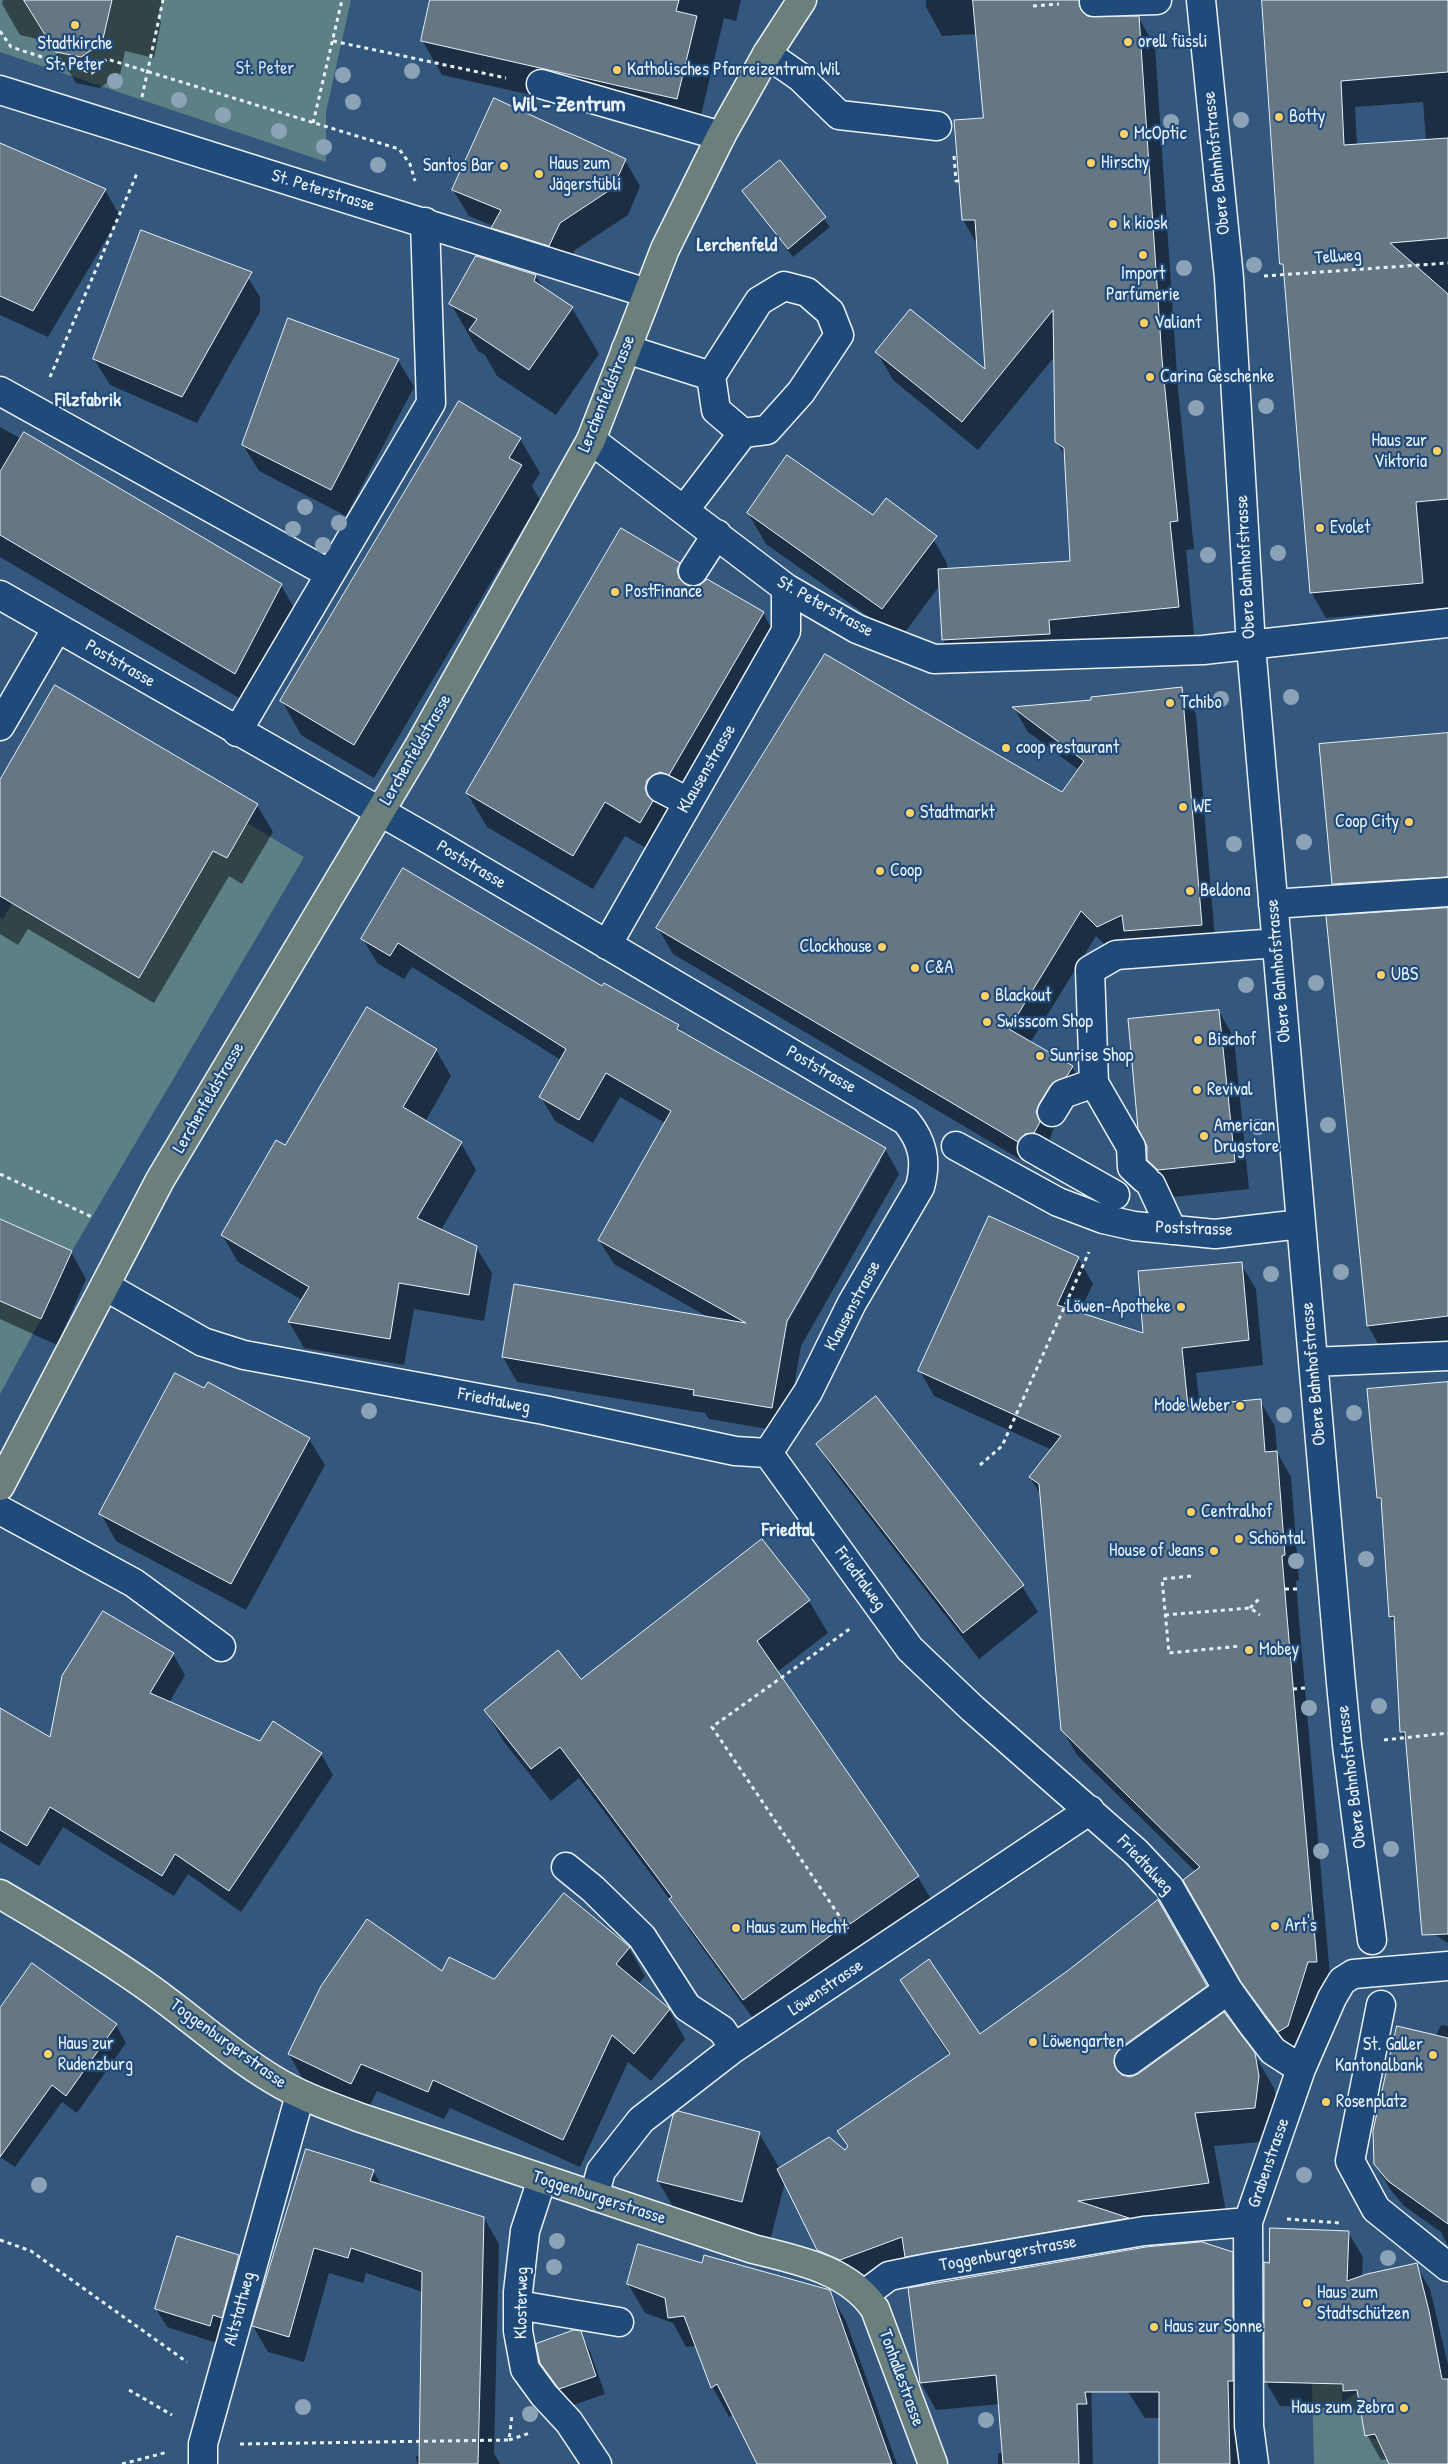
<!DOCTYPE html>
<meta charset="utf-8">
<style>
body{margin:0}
canvas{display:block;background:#34577d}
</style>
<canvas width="1448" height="2464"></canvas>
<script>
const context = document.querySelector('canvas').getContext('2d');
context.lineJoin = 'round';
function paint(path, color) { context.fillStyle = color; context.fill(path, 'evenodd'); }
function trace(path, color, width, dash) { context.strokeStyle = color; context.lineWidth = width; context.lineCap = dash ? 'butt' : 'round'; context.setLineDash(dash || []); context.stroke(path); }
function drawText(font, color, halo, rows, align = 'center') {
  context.font = font + ' "Patrick Hand",sans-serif'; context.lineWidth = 4.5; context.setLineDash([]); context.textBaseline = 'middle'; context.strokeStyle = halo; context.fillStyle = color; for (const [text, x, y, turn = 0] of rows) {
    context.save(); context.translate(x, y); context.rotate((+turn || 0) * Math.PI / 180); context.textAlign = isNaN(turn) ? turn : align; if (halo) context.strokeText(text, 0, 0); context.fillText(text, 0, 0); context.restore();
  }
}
paint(new Path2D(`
 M0,0H351L326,112V162L0,52Z
 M247,823L304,857L72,1251L0,1219V917L3,919L12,903L139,977L213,851L227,858Z
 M0,1301L41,1319L0,1394Z
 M1312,2383L1343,2385L1342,2403L1357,2392L1365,2435L1379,2441L1389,2464H1314Z`), '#5c8085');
paint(new Path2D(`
 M3,0H162L158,17L161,22L154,58L125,51L120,75L99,88L76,83L51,42L20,35L2,4Z
 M431,0H741L736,21L724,18L697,132L442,75L422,40Z
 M926,0H1152L1153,13L1116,16V18L1138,17L1155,46L1178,389L1194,549L1186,550L1194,635L1064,649L960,668L943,640L940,585L900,639L766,544L748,513L874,517L929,532L947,563V570L1071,562L1066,458L1056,441L1055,356L978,450L893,380L877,352L987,372L978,246L963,220L955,121L984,119L977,34L942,36L926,7Z
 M1263,0H1448V608L1326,618L1311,592L1285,270L1282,264ZM1423,102L1426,141L1357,145L1355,107Z
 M0,145L105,190L120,216L48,337L0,315Z
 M625,160L640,186L628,215L575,250L565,272L508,254L493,226L469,216L453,190Z
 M780,161L830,227L793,257L743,191Z
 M244,271L260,297V312L197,423L110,385L94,359Z
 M536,276L543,288L572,308L599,354L556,415L497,376L485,355L478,351L451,304Z
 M289,320L398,360L414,387L346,516L259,471L243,445Z
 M0,427L281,585L301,620L256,708L0,557Z
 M520,439L540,473L532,486L540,500L374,778L301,735L282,701Z
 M679,564L693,588L763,613L782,647L660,856L625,836L593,889L487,827L467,793Z
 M56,687L257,805L273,832L242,884L229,876L154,1003L28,929L18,945L0,934V782Z
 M1181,689L1196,714L1216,950L1112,952L1096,936L1030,1043L1072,1067L1086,1092L1081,1102L1064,1111L1053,1130L1050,1139L1054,1148L1033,1167L673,954L658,928L1063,794L1079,770L1028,732L1014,708L1093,701Z
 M1448,734V905L1350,912L1333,884Z
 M404,870L602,988L678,1026L683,1034L885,1149L899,1174L801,1346L786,1432L709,1419L705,1413L517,1382L503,1357L708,1317L614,1264L599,1240L665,1123L620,1097L593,1143L555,1121L541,1097L561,1060L412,967L404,979L377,963L363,939ZM878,1160H881L785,1327L783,1326Z
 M1448,909V1346L1384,1354L1368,1326Z
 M1219,1011L1234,1038L1249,1189L1174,1197L1164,1187L1149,1159L1148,1145Z
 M436,1050L451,1076L425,1122L461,1143L476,1170L441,1230L476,1247L492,1273L484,1321L414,1309L404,1365L304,1348L289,1322L302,1300L238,1262L222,1235L286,1147Z
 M0,1220L71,1252L86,1279L57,1345L0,1319Z
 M1078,1258L1093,1284L1079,1313L1144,1335L1241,1264L1256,1289L1263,1365L1196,1373L1200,1406L1260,1401L1275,1426L1277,1452L1291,1477L1299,1580L1296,1581L1300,1631L1331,1987L1293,2056L1257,2007L1185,1881L1196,1872L1077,1755L1062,1729L1041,1496L1030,1477L1052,1450L934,1396L920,1371Z
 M1448,1383V1943L1434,1934L1407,1742L1401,1732L1396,1625L1390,1616L1382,1505L1378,1498Z
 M309,1439L325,1465L246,1610L116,1541L101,1514Z
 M817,1444L1022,1586L1038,1612L979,1659L833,1470Z
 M762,1540L809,1601L828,1633L777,1672L918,1877L937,1909L762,2031L690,1931L677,1909L579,1778L551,1801L504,1742L485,1710L581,1681Z
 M173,1654L185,1675L169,1703L260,1743L321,1754L333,1775L241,1912L188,1874L174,1896L63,1827L39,1866L0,1842V1709L51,1739Z
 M1158,1902L1223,2015L1254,2054L1274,2088L1278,2111L1274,2141L1214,2146L1227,2217L1134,2230L1145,2248L1232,2253L1248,2280L1245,2464H1160V2418H1145L1090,2334L1093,2464H998V2453H1004L1000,2404L936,2410L921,2383L909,2289L923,2287L915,2273L838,2284L818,2250L785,2182L769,2245L685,2227L658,2181L759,2133L780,2169L845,2151L849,2148L839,2131L949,2056L902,1980L979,2036L1070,1970Z
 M629,1948L645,1976L638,1985L669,2010L685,2039L651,2081L628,2062L580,2167L450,2108L444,2119L377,2091L367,2112L305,2083L289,2054L443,1973L495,1980Z
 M0,2010L116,2025L126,2043L77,2113L62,2102L15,2167L0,2157Z
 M1441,2025L1448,2026V2246L1441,2232L1404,2206L1390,2189L1375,2163Z
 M373,2171L382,2186L484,2218L499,2244L494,2453L500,2464H417L416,2456L420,2455L423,2292L366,2273L363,2283L329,2273L304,2362L268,2352L253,2326Z
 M1348,2232L1363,2257L1362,2277L1416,2265L1430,2289L1448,2365V2464H1390L1388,2459L1381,2460L1367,2435L1363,2415H1358L1354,2409L1280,2406L1266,2382L1270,2265Z
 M238,2256L249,2275L220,2344L167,2327L156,2309Z
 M702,2265L829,2291L846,2321L897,2464H758L734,2414L729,2417L713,2388L697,2346L686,2347L673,2323L645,2313L628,2284Z
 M580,2333L590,2351L605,2394L571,2406L541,2362Z`), '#0007');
const building = new Path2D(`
 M24,0H112L102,43L81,57L56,52Z
 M430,0H679L676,11L697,16L677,99L421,41Z
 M973,0H1079L1081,10L1087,16H1139L1162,359L1178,521L1170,522L1179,607L1049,620L1050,634L942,640L938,569L1070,561L1064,448L1055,442L1053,310L962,422L875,352L910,309L985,369L975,220H962L954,120L983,118Z
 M1262,0H1448V72L1341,81L1344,145L1448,138V238L1390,243L1448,294V499L1416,502L1423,583L1310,593L1283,264H1280Z
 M494,98L626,159L613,188L560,223L549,246L491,228L501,210L452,190Z
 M0,143L106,189L33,311L0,296Z
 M780,160L826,217L788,249L742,191Z
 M141,230L252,272L182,397L93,359Z
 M476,256L536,275L534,281L573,307L529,370L469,330L477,319L449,304Z
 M288,318L399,359L331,490L242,445Z
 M459,401L521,438L509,458L522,465L354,745L280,701Z
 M24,432L282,584L235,674L0,535V472Z
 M787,455L873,515L886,498L937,536L882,609L747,513Z
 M621,528L680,563L677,570L679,578L685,584L693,587L700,585L707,579L764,612L669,775L660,772L653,775L647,780L645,789L648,796L653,801L640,823L605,802L573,856L466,793Z
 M825,654L1062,792L1084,761L1012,707L1091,700V697L1182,687L1202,925L1124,931L1122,915L1097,927L1081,911L1009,1029L1073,1066L1067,1076L1050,1086L1039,1104L1036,1112L1040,1122L1034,1133L1025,1134L1018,1142L656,928Z
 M55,685L258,804L227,858L213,851L139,978L0,896V780Z
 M1448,733V877L1332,884L1319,744Z
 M403,868L602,986L604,983L679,1025L677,1029L886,1148L787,1321L772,1408L693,1395L694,1390L502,1357L514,1284L746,1323L598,1240L671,1111L606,1073L579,1120L539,1097L566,1049L398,943L390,956L361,939Z
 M1448,908V1316L1367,1326L1326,916Z
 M367,1007L437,1049L403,1107L462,1142L417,1218L477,1246L469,1295L399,1283L390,1339L288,1322L309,1287L221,1235L276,1140L285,1145Z
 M1219,1010L1235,1162L1158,1170L1147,1160V1146L1138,1129L1128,1019Z
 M989,1216L1079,1257L1057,1305L1143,1333L1138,1271L1242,1262L1249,1340L1182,1348L1188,1406L1261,1399L1265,1452L1277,1451L1285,1555L1282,1556L1286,1605L1317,1962H1308L1288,2026L1278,2032L1241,1982L1183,1880L1200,1867L1061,1730L1039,1484L1029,1477L1061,1436L918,1371Z
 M0,1219L72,1251L41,1319L0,1301Z
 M175,1373L204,1388L208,1382L310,1438L231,1584L99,1514Z
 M1448,1382V1934L1422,1935L1405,1732H1400L1394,1616L1389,1617L1381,1498H1377L1367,1389Z
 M876,1396L1024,1585L963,1633L816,1444Z
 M762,1539L810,1600L757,1641L919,1876L850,1924L849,1922L743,2000L669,1899L672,1897L560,1747L531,1769L484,1710L558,1650L581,1679Z
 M103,1611L174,1653L150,1693L260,1741L273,1721L322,1753L229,1891L175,1854L162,1876L50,1807L27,1846L0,1830V1708L50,1737L62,1676Z
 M564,1893L630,1947L616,1964L670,2009L634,2054L612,2035L563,2140L433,2080L428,2092L361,2064L351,2084L288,2054L321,1986L367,1919L442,1971L449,1957L494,1979Z
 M1158,1900L1207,1986L1120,2048L1115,2055L1114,2063L1117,2070L1122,2075L1130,2077L1138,2074L1224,2012L1255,2053L1259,2076L1255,2108L1195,2113L1209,2183L1078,2201L1129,2218L905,2257L902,2237L840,2260L817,2250L777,2169L829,2137L845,2150L848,2146L837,2131L950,2054L900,1980L929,1959L980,2034L1070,1969Z
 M32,1963L117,2024L66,2096L52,2085L0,2157V2008Z
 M1397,2026L1448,2038V2224L1388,2181L1374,2164L1373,2131Z
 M678,2111L760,2132L742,2202L657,2181L673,2115Z
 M306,2149L374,2170L370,2181L484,2217L478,2464H419L422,2272L351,2248L348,2258L314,2248L289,2337L252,2326Z
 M1270,2228L1349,2231L1347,2281L1367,2274L1417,2263L1429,2311L1442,2379H1448V2464H1389L1375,2434L1365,2436L1357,2390L1343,2391V2384L1264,2382V2262L1269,2263Z
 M177,2236L239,2255L222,2318L213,2315L210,2326L155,2309Z
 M1202,2242L1233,2252V2381H1228L1230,2464H1159V2392H1085L1087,2404H1077L1079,2464H1003L996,2375L920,2383L908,2288L1146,2247Z
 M638,2244L702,2263L704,2255L830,2290L892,2464H757L717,2384L711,2388L684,2316L668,2318L665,2298L627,2284Z
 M574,2330L581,2331L596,2376L559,2389L540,2363L536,2344Z`);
paint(building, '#657685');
trace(building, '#e8f1f8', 1);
const minor = new Path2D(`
 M1201,0L1229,278L1251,646L1341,1683L1347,1745L1372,1940
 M1094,2L1157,0
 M767,54L800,77L839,115L937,126
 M541,84L721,136
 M0,90L647,293
 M626,349L711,376L716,410L743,433L767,430L801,392L839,335L830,312L807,292L784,286L759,301L711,376
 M0,391L330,574
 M591,440L786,588L857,629L934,659L1203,650L1448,623
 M685,509L743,433
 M693,571L717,534
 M0,595L430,840L906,1121C923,1142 927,1161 920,1187L852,1303L808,1392L768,1453
 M0,726L57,628
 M237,732L431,403L425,222
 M661,788L688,802
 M1273,904L1448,892
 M607,945L786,631V588
 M1052,1112L1063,1094L1094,1083
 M956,1146L1058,1202L1103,1219L1134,1226L1215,1234L1301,1224
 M1032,1148L1115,1195
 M1145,1179L1132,1167L1131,1147L1094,1083L1090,970L1116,955L1277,943
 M1151,1185L1172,1230
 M105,1286L203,1342L244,1355L544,1410L735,1451L768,1453
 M1313,1362L1448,1356
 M768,1453L910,1649L973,1709L1136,1852L1169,1887L1228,1990L1253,2025L1273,2051L1301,2069
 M0,1510L134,1583L221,1647
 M566,1867L593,1889L642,1937L687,2007L722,2030L734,2048
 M1381,2005L1350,2161L1376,2209L1448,2267
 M1129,2061L1228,1990
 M542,2179L525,2231L518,2292V2331L525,2369L544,2395L569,2422L597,2464
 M594,2196L601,2171L641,2120L734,2048L1090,1810
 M865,2294L889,2276L933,2267L1144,2231L1248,2222
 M518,2305L619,2322
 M203,2464V2444L300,2095
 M1254,2464L1249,2426L1248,2222L1301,2069L1332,1998L1342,1981L1353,1974L1448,1966`);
const major = new Path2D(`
 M0,1486L160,1180L418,748L591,440L665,249L721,136L767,54L802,0
 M0,1894C48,1922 96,1951 142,1983C187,2014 227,2052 274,2080C300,2096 329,2106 358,2117L753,2249C797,2260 848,2269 875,2309L933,2464`);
trace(minor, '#e8f1f8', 31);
trace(major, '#e8f1f8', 31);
trace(new Path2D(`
 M1033,6L1059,4
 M0,31L11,47L92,73L107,59L399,149L410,164L415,181
 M333,41L506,78
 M142,97L163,0
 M313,123L342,0
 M954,156L956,181H959
 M1264,276L1448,263
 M50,377L138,171
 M0,1174L92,1217
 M980,1465L1002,1446L1089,1252
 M1191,1576L1162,1579L1169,1653L1241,1646
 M1285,1589H1297
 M1250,1608L1259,1599
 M1165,1615L1250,1608L1260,1615
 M1293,1689L1305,1688
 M1384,1740L1448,1733
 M848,1929L712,1727L851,1628
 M1287,2219L1340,2223
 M0,2240L31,2251L187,2362
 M129,2390L172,2415
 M509,2440L530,2433
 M240,2444L509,2440L512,2415
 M122,2464L168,2452`), '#e8f1f8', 3, [4, 4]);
trace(minor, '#1f4a7a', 28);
trace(major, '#6b7f7c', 28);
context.fillStyle = '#8ba2b7';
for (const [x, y] of [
 [412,71],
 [343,75],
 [115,81],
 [179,100],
 [353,102],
 [223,115],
 [1241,120],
 [1171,122],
 [279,131],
 [324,147],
 [378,165],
 [1254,265],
 [1184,268],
 [1266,406],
 [1196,408],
 [305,507],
 [339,523],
 [293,529],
 [323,545],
 [1278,553],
 [1208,555],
 [1291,697],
 [1221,699],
 [1304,842],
 [1234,844],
 [1316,983],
 [1246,985],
 [1328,1125],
 [1258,1127],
 [1341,1272],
 [1271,1274],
 [369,1411],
 [1354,1413],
 [1284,1415],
 [1366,1559],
 [1296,1561],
 [1379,1706],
 [1309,1708],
 [1391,1849],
 [1321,1851],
 [1304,2175],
 [39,2185],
 [557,2241],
 [1388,2258],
 [554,2267],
 [303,2407],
 [530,2414],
 [986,2420]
]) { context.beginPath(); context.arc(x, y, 8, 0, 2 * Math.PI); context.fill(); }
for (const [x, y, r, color] of [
 [75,25,5,"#ffd166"],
 [1128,42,5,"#ffd166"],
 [617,70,5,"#ffd166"],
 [1279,117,5,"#ffd166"],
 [1124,134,5,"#ffd166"],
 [1091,163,5,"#ffd166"],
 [504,166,5,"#ffd166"],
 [539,174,5,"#ffd166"],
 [1113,224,5,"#ffd166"],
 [1143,255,5,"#ffd166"],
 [1144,323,5,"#ffd166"],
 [1150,377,5,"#ffd166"],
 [1437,451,5,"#ffd166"],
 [1320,528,5,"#ffd166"],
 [615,592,5,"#ffd166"],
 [1170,703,5,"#ffd166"],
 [1006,748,5,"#ffd166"],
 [1183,807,5,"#ffd166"],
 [910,813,5,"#ffd166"],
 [1409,822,5,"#ffd166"],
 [880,871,5,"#ffd166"],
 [1190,891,5,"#ffd166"],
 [882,947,5,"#ffd166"],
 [915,968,5,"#ffd166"],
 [1381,975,5,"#ffd166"],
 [985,996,5,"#ffd166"],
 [987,1022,5,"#ffd166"],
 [1198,1040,5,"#ffd166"],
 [1040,1056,5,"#ffd166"],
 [1197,1090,5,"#ffd166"],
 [1204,1136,5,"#ffd166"],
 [1181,1307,5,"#ffd166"],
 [1240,1406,5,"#ffd166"],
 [1191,1512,5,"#ffd166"],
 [1239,1539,5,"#ffd166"],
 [1214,1551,5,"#ffd166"],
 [1249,1650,5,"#ffd166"],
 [1275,1926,5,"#ffd166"],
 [736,1928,5,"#ffd166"],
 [1033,2042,5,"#ffd166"],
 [48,2054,5,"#ffd166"],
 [1433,2055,5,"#ffd166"],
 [1326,2102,5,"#ffd166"],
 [1307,2303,5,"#ffd166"],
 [1154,2327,5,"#ffd166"],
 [1404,2408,5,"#ffd166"]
]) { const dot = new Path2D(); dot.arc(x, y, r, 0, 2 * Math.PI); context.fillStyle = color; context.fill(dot); trace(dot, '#1f4a7a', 2); }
drawText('18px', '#e8f1f8', '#1f4a7a', [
 ["orell füssli",1138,42],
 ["Stadtkirche",75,44,"center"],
 ["St. Peter",75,65,"center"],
 ["Katholisches Pfarreizentrum Wil",627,70],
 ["Botty",1289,117],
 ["McOptic",1134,134],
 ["Hirschy",1101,163],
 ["Haus zum",549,164],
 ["Jägerstübli",549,185],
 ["Santos Bar",494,166,"right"],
 ["k kiosk",1123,224],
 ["Import",1143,274,"center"],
 ["Parfumerie",1143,295,"center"],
 ["Valiant",1154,323],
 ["Carina Geschenke",1160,377],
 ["Haus zur",1427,441,"right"],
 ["Viktoria",1427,462,"right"],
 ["Evolet",1330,528],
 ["PostFinance",625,592],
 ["Tchibo",1180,703],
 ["coop restaurant",1016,748],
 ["WE",1193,807],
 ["Stadtmarkt",920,813],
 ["Coop City",1399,822,"right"],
 ["Coop",890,871],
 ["Beldona",1200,891],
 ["Clockhouse",872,947,"right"],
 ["C&A",925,968],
 ["UBS",1391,975],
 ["Blackout",995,996],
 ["Swisscom Shop",997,1022],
 ["Bischof",1208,1040],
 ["Sunrise Shop",1050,1056],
 ["Revival",1207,1090],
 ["American",1214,1126],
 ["Drugstore",1214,1147],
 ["Löwen-Apotheke",1171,1307,"right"],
 ["Mode Weber",1230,1406,"right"],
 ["Centralhof",1201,1512],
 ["Schöntal",1249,1539],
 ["House of Jeans",1204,1551,"right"],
 ["Mobey",1259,1650],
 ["Art's",1285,1926],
 ["Haus zum Hecht",746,1928],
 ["Löwengarten",1043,2042],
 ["Haus zur",58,2044],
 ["Rudenzburg",58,2065],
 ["St. Galler",1423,2045,"right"],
 ["Kantonalbank",1423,2066,"right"],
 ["Rosenplatz",1336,2102],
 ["Haus zum",1317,2293],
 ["Stadtschützen",1317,2314],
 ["Haus zur Sonne",1164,2327],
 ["Haus zum Zebra",1394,2408,"right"]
], 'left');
drawText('18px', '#d3e0e7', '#1f4a7a', [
 ["St. Peter",265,69]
]);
drawText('18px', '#e8f1f8', '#1f4a7a', [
 ["Obere Bahnhofstrasse",1217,163,-96],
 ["St. Peterstrasse",323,191,17],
 ["Tellweg",1338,257,-4],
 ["Lerchenfeldstrasse",607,394,-68],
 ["Obere Bahnhofstrasse",1246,567,-93],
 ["St. Peterstrasse",825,607,29],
 ["Poststrasse",120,664,30],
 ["Lerchenfeldstrasse",416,750,-60],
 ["Klausenstrasse",707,769,-60],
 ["Poststrasse",471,865,31],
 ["Obere Bahnhofstrasse",1279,971,-95],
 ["Poststrasse",821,1070,30],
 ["Lerchenfeldstrasse",209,1098,-60],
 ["Poststrasse",1194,1229,2],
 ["Klausenstrasse",853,1306,-62],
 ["Obere Bahnhofstrasse",1314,1374,-95],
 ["Friedtalweg",494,1401,11],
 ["Friedtalweg",860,1579,54],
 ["Obere Bahnhofstrasse",1352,1777,-97],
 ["Friedtalweg",1145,1865,47],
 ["Löwenstrasse",826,1988,-34],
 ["Toggenburgerstrasse",228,2044,36],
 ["Grabenstrasse",1269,2163,-71],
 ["Toggenburgerstrasse",599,2198,18],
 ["Toggenburgerstrasse",1008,2254,-10],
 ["Klosterweg",522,2303,-89],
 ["Altstattweg",240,2309,-75],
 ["Tonhallestrasse",901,2378,70]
]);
drawText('bold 19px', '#e8f1f8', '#1f4a7a', [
 ["Lerchenfeld",737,246],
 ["Filzfabrik",88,401],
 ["Friedtal",788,1531]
]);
drawText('bold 22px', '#e8f1f8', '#1f4a7a', [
 ["Wil - Zentrum",569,105]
]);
</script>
